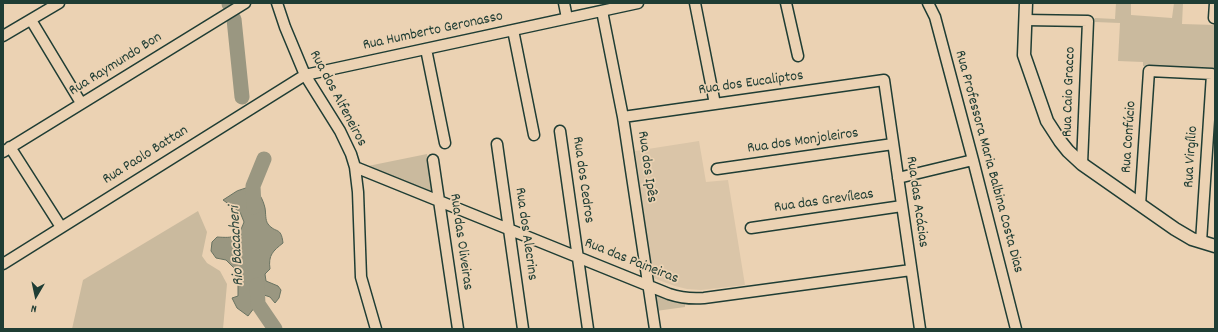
<!DOCTYPE html>
<meta charset="utf-8">
<style>
body{margin:0}
#map{position:relative;width:1218px;height:332px;overflow:hidden;background:#ebd2b3;font-family:Dekko,sans-serif}
canvas{display:block}
.frame{position:absolute;inset:0;border:4px solid #1f3d34;pointer-events:none}
.north{position:absolute;left:16px;top:276px;width:40px;height:40px;-webkit-text-stroke:3px #ebd2b3;paint-order:stroke;rotate:189deg;font-size:11px;font-weight:700;line-height:16px;text-align:center;color:#1f3d34}
.north::after{content:'';display:block;margin:auto;width:14px;height:18px;background:#1f3d34;clip-path:polygon(50% 0,100% 100%,50% 72%,0 100%)}
</style>
<div id="map">
<canvas width="1218" height="332"></canvas>
<div class="frame"></div>
<div class="north">N</div>
</div>
<script>
const context = document.querySelector('canvas').getContext('2d');
context.lineJoin = 'round';
function paint(path, color) { context.fillStyle = color; context.fill(path, 'evenodd'); }
function trace(path, color, width, dash) { context.strokeStyle = color; context.lineWidth = width; context.lineCap = dash ? 'butt' : 'round'; context.setLineDash(dash || []); context.stroke(path); }
function drawText(font, color, halo, rows, align = 'center') {
  context.font = font + ' Dekko,sans-serif'; context.lineWidth = 3.5; context.setLineDash([]); context.textBaseline = 'middle'; context.strokeStyle = halo; context.fillStyle = color; for (const [text, x, y, turn = 0] of rows) {
    context.save(); context.translate(x, y); context.rotate((+turn || 0) * Math.PI / 180); context.textAlign = isNaN(turn) ? turn : align; if (halo) context.strokeText(text, 0, 0); context.fillText(text, 0, 0); context.restore();
  }
}
paint(new Path2D(`
 M699,141L706,182L728,180L745,285L701,290L687,289L675,286L653,278L635,151Z`), '#dac5a8');
paint(new Path2D(`
 M1116,3H1131V15L1172,18L1174,3H1183L1182,24L1215,25V68L1143,66V62L1118,61L1120,23L1095,22V18L1115,19Z
 M427,154L433,192L368,166Z
 M198,211L207,232L202,256L207,263L220,271L227,284L223,329H72L83,280Z
 M653,293L685,304V307L656,311Z`), '#caba9e');
const water = new Path2D(`
 M253,186C259,193 263,199 265,208C266,213 265,220 268,224C276,234 281,226 283,243C273,251 268,255 270,269L265,274L266,281L278,286L281,290L279,298L275,303L270,297L264,295L248,316L237,308L232,298L238,296V272L226,260L216,258L211,251L212,242L217,237C234,238 238,238 244,222L240,212L223,200L237,191Z`);
paint(water, '#9a9781');
trace(water, '#697362', 1);
trace(new Path2D(`
 M229,3V4
 M234,19L242,97
 M254,207L253,186L264,159
 M257,285L258,304L275,329`), '#9a9781', 15);
const minor = new Path2D(`
 M277,3L285,27L305,75L340,131L351,154L355,167L358,192L361,277L376,329
 M564,3L567,18
 M695,3L715,104
 M786,3L798,56
 M928,3L935,17L973,160L1016,329
 M1215,3L1214,18H1215
 M602,11L623,117L655,329
 M31,20L81,103
 M1025,20L1088,21L1082,164
 M513,30L534,135
 M3,36L59,3
 M426,49L445,143
 M623,117L884,80L920,329
 M560,131L588,329
 M497,144L523,329
 M10,147L61,227
 M3,152L245,3
 M433,160L458,329
 M355,167L669,294C681,298 692,299 704,298L911,270
 M717,169L893,144
 M898,178L973,160
 M1140,205L1149,71L1212,74L1201,242
 M751,228L902,206
 M3,264L305,75L638,3`);
const major = new Path2D(`
 M1026,3L1024,55L1047,121L1060,141L1068,151L1082,164L1175,229L1192,239L1215,246`);
trace(minor, '#1f3d34', 13);
trace(major, '#1f3d34', 15);
trace(minor, '#ebd2b3', 10);
trace(major, '#ebd2b3', 12);
drawText('15px', '#1f3d34', '#ebd2b3', [
 ["Rua Humberto Geronasso",433,32,-12],
 ["Rua Raymundo Bon",116,65,-32],
 ["Rua dos Eucaliptos",751,84,-8],
 ["Rua Caio Gracco",1070,92,-88],
 ["Rua dos Alfeneiros",337,99,62],
 ["Rua Confúcio",1130,137,-86],
 ["Rua dos Monjoleiros",803,142,-8],
 ["Rua Paolo Battan",146,156,-32],
 ["Rua Virgílio",1192,157,-86],
 ["Rua Professora Maria Balbina Costa Dias",988,162,75],
 ["Rua dos Ipês",646,167,82],
 ["Rua dos Cedros",582,180,82],
 ["Rua das Grevíleas",824,202,-8],
 ["Rua das Acácias",916,202,82],
 ["Rua dos Alecrins",525,234,82],
 ["Rua das Oliveiras",460,242,82],
 ["Rua das Paineiras",631,262,22]
]);
drawText('italic 16px', '#314a40', '#ebd2b3', [
 ["Rio Bacacheri",238,246,-93]
]);
</script>
